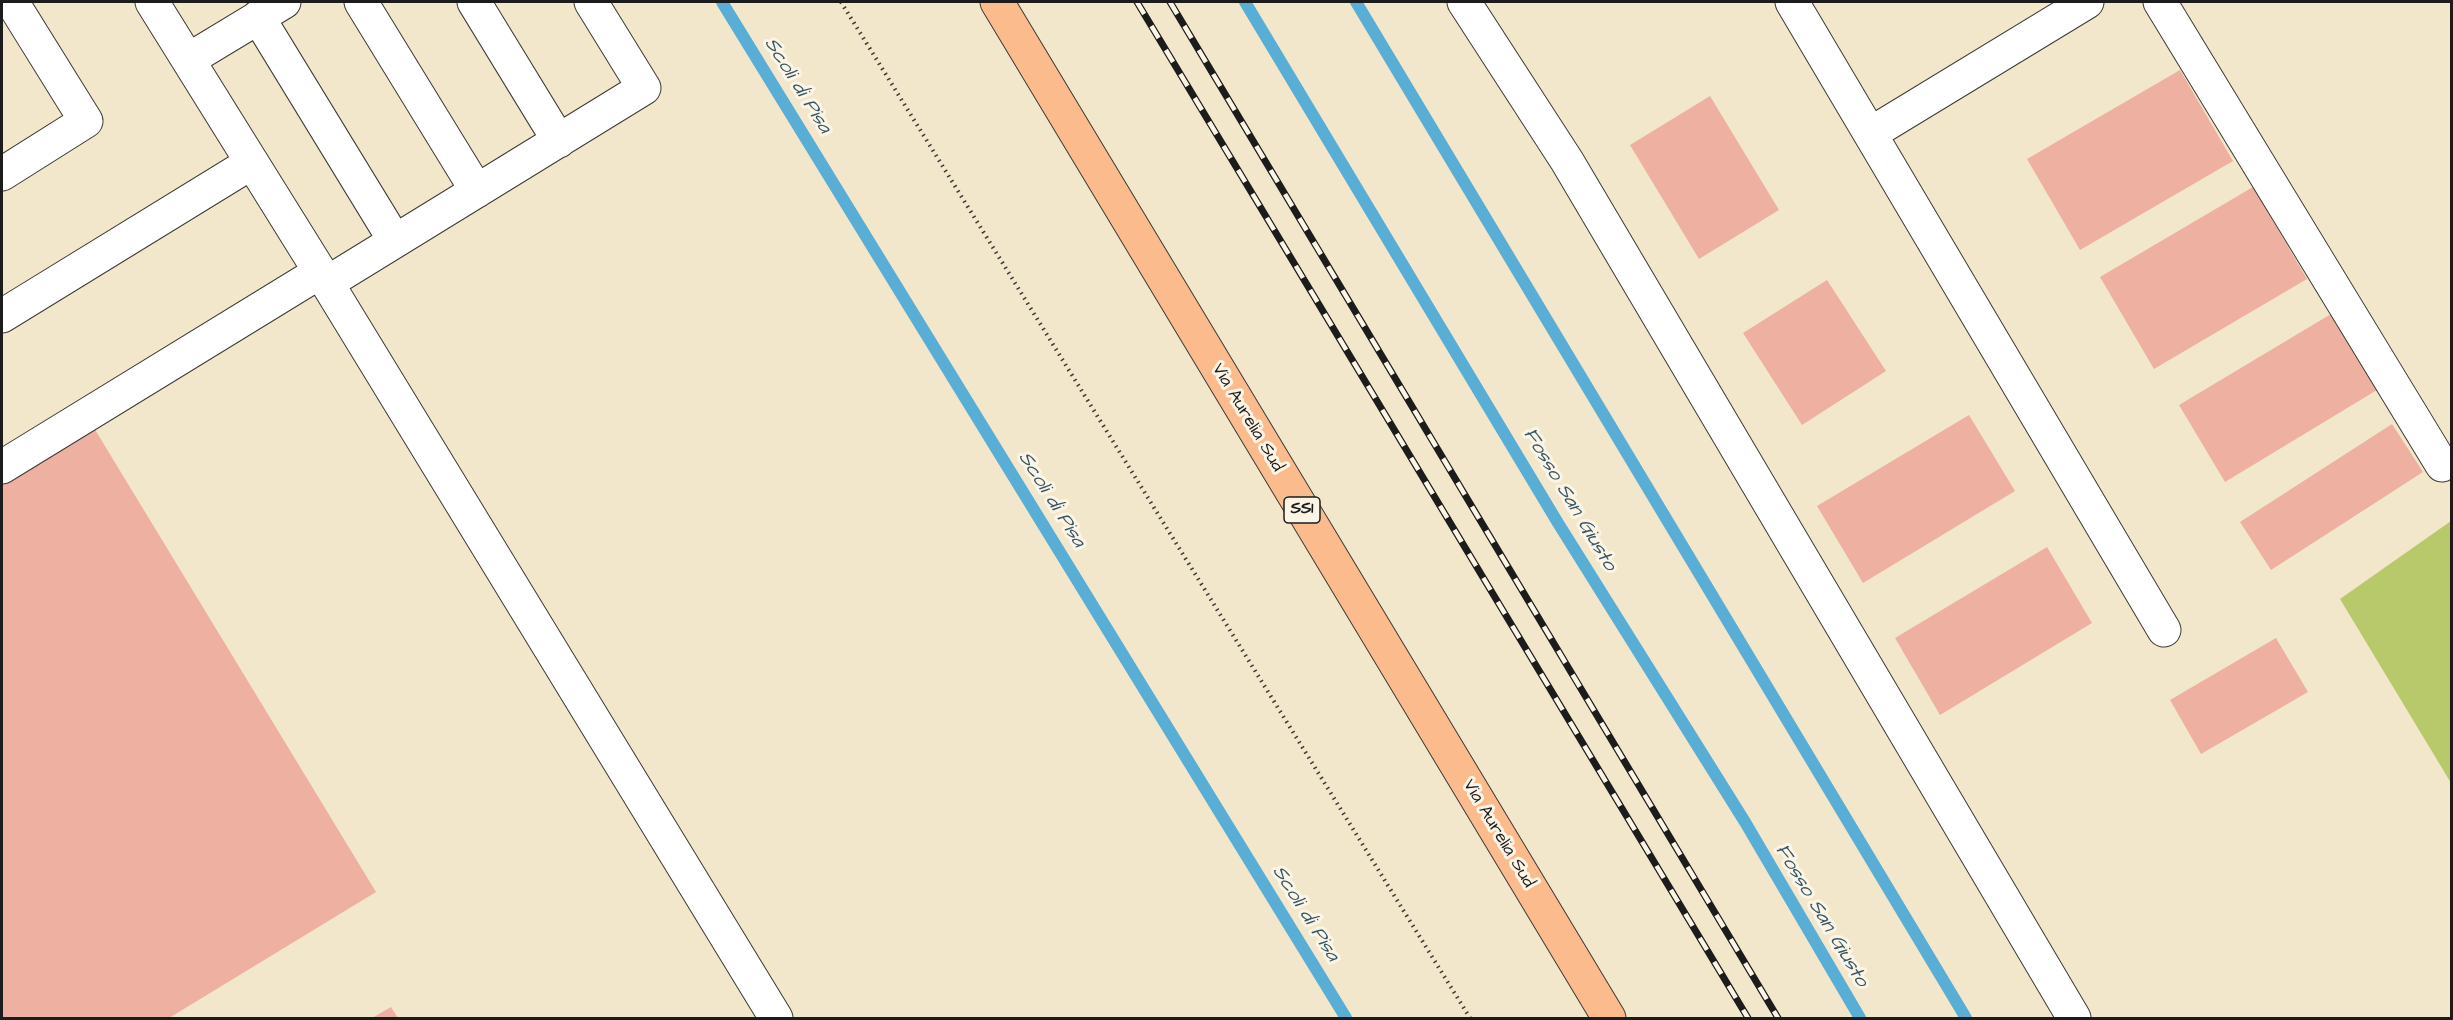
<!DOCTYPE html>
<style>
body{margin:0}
#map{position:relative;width:2453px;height:1020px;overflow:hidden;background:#f2e7cb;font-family:"Architects Daughter",sans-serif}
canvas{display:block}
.frame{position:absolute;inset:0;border:3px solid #1c1c1c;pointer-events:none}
</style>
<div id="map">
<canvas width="2453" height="1020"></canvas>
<div class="frame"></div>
</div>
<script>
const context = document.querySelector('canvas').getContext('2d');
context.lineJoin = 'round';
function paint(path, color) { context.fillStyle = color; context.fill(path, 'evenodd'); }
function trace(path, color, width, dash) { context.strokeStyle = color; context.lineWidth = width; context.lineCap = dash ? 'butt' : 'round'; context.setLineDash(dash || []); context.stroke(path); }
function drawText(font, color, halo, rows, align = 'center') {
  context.font = font + ' "Architects Daughter",sans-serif'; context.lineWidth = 6; context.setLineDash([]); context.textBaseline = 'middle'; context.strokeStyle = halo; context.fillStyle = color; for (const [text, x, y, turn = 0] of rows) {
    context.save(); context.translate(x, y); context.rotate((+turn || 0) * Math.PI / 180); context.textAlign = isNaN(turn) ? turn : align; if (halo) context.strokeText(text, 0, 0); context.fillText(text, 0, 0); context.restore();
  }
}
paint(new Path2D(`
 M2451,521V783L2340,599Z`), '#b8c96c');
trace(new Path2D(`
 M722,2L1346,1018
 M1245,2L1558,523L1745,822L1860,1018
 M1356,2L1966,1018`), '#59aed5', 12);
paint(new Path2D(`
 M2180,70L2233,161L2080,250L2027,159Z
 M1710,96L1779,210L1699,259L1630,145Z
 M2253,187L2307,279L2154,369L2100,277Z
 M1827,280L1886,371L1802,425L1743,333Z
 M2331,314L2377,390L2225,482L2179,405Z
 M1969,415L2015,491L1863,583L1817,506Z
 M2392,424L2423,472L2271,570L2240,522Z
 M94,428L376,892L169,1018H2V485Z
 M2047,547L2092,623L1940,715L1895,638Z
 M2276,638L2308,692L2201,754L2170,700Z
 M391,1007L398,1018H372Z`), '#eeb0a0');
const minor = new Path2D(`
 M152,2L327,283L776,1018
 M361,2L477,191
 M474,2L559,141
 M1464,2L1567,161L2074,1018
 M1792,2L2164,630
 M2160,2L2442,465
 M258,17L395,241
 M188,60L284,2
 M1870,134L2087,2
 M2,174L86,121L12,2
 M327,283L644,88L591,2
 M2,316L251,163
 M2,467L320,272`);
const major = new Path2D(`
 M997,2L1609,1018`);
trace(minor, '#3c3a36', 35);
trace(major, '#3c3a36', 35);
trace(new Path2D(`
 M841,2L1470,1018`), '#3c3a36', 4, [1.5, 4.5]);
trace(minor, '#fff', 33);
trace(major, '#fbbb8d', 33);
const rail = new Path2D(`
 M1137,2L1748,1018
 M1170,2L1778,1018`);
trace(rail, '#1c1c1c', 7);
trace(rail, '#fcf5e5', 4.5, [14]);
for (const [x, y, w] of [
 [1302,510,36]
]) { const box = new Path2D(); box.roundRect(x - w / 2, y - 13, w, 26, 4.5); context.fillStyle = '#fcf5e5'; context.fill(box); trace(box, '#1c1c1c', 1.5); }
drawText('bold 16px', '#1c1c1c', null, [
 ["SS1",1302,510]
]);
drawText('18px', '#1c1c1c', '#fcf5e5', [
 ["Via Aurelia Sud",1247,418,59],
 ["Via Aurelia Sud",1498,834,59]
]);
drawText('italic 20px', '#345666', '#fcf5e5', [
 ["Scoli di Pisa",797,86,58],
 ["Scoli di Pisa",1051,500,58],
 ["Fosso San Giusto",1569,500,59],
 ["Scoli di Pisa",1305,914,58],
 ["Fosso San Giusto",1821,916,59]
]);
</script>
